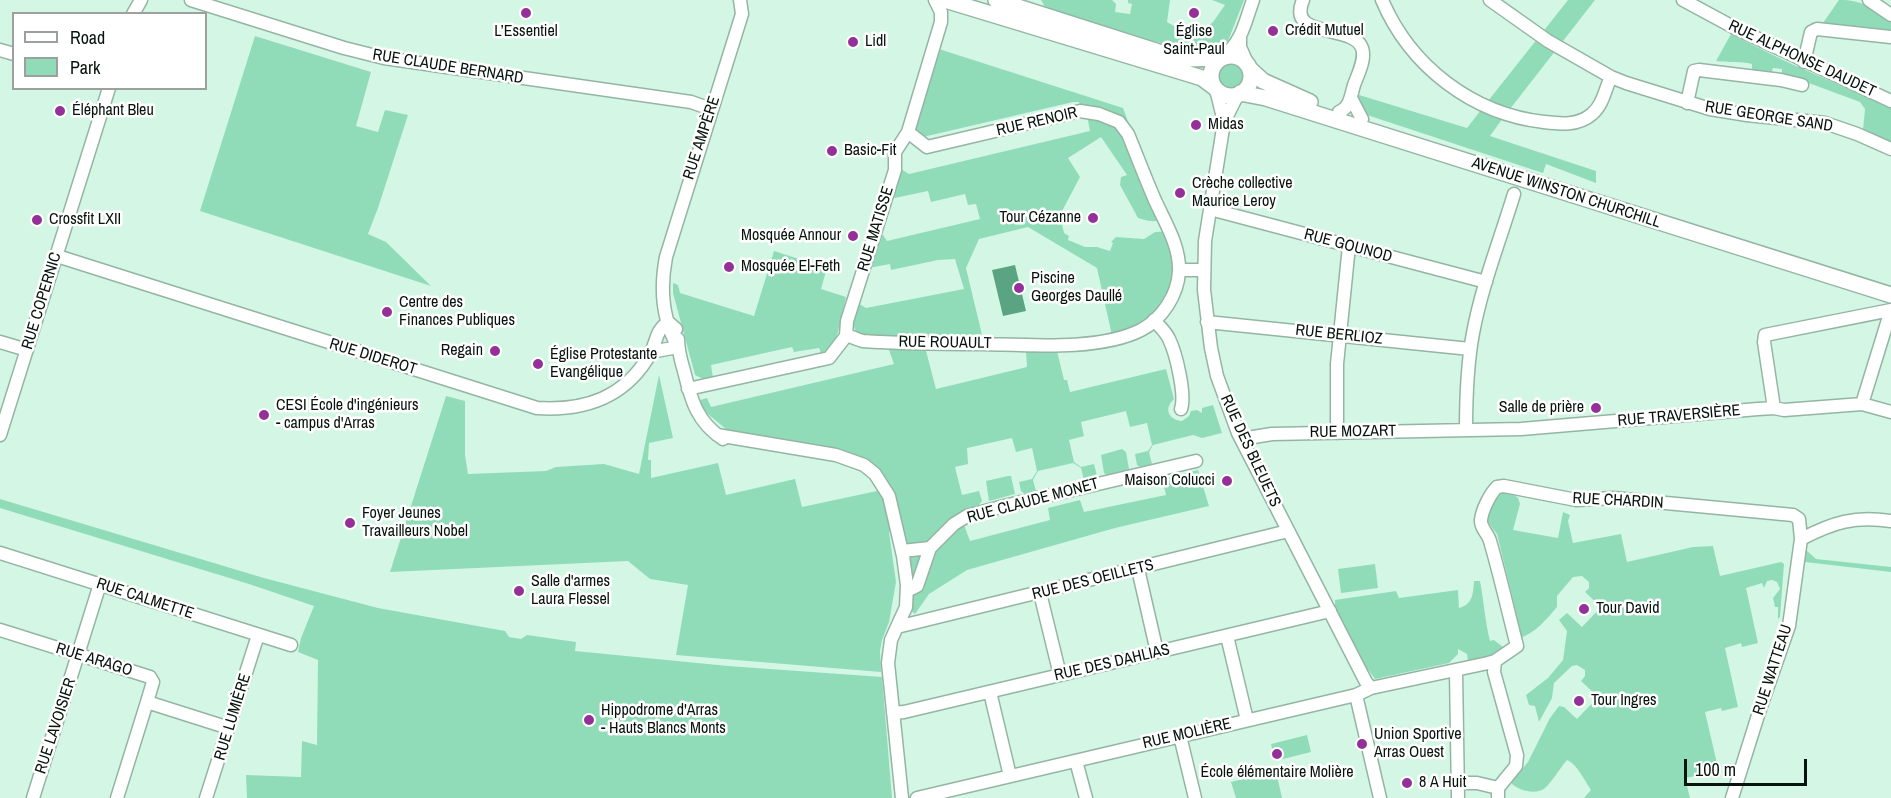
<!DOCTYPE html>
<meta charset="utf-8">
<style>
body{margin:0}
#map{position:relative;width:1891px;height:798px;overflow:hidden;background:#d4f7e5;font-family:"Archivo Narrow",sans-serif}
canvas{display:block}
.legend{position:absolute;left:12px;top:12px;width:195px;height:78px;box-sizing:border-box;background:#fff;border:2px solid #9ca19e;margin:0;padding:8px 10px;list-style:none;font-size:18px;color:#07130d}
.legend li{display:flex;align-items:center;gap:12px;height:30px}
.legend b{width:30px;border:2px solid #9ca19e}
.scale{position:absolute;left:1684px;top:759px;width:123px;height:27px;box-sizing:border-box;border:3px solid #07130d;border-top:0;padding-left:8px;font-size:18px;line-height:21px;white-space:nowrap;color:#07130d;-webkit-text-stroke:4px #fff;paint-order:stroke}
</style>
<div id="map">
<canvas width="1891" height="798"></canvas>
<ul class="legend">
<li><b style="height:8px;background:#fff"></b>Road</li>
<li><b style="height:16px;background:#91dcb8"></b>Park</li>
</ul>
<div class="scale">100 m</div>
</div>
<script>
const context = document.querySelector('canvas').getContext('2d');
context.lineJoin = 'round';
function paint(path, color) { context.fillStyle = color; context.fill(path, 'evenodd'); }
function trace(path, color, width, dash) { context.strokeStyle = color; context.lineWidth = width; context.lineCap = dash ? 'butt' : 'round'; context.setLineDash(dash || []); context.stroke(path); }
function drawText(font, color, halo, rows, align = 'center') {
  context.font = font + ' "Archivo Narrow",sans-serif'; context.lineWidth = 5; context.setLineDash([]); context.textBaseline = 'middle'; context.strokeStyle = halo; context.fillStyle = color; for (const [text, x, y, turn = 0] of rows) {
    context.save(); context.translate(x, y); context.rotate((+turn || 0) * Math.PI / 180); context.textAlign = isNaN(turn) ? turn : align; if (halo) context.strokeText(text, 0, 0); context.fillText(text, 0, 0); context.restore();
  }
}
paint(new Path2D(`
 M1041,0H1112L1116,4L1115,12L1130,14L1132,4L1128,3V0H1170L1167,22L1194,38L1213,22L1225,5L1212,0H1244L1228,41L1205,50H1188L1106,29L1046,9Z
 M1568,0H1595L1510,109L1488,101Z
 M1839,0C1864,0 1870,8 1891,22V32L1823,23Z
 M1731,34L1785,61L1891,108V142L1863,130L1865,109L1860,102L1806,82L1800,78L1782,74V69L1773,68L1771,74L1752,71V64C1740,61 1728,63 1716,61Z
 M255,36L371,72L356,126L378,132L385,110L408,115L378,208L368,234L386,242L431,286L200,211Z
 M939,49L1123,108L1164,219C1154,223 1148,221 1138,218L1120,185L1121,177L1127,175L1101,137L1068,158L1080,177L1060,215L1064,233L1069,236L1068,240L1085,247H1097L1110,251L1113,243L1111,242L1116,237L1144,239L1155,232L1170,231L1179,270L1164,311L1113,340L1097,268L1028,227L979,239L966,268L983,339L866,337C848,332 854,317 858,303L866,308L964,289L955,259L938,260L891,270L890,264L869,268L880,234L883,235L887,241L980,219L976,204L968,205L965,194L931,202L928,191L890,199L901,169L909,174L1090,131L1086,111L1080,107L1079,102H1073L923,137L914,127Z
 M1215 76a15 15 0 1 1 30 0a15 15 0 1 1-30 0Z
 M1356,94L1467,128L1481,110L1503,118L1490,136L1596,171V183L1546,164L1543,173L1364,114L1356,104Z
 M774,251L827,268L821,289L846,297L834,349L821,353L819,348L794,352L792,347L711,365L713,378L703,379L695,375L673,293V283L678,285L680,293L754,316Z
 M888,347H925L936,389L1027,367L1026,351H1057L1064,380H1067L1070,392L1166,369L1174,399C1163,409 1169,420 1182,421L1189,416L1191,411L1197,410L1202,413V408L1213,405L1222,433L1202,438L1193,435L1153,445L1149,452L1152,464L1140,467L1137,465L1135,454L1148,451L1152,445L1147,423L1130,427L1126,411L1081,422L1084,436L1069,440L1074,462L1081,467L1094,464L1097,476L1084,480L1081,468L1073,463L1038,471L1033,480L1036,491L1025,494L1021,491L1019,482L1032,479L1037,471L1032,448L1016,452L1012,438L967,448L968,464L955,467L962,495L979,491L982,501L979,505L966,509L964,525L970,541L1050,520L1048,508L1080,500L1084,512L1166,495L1162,479L1198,470L1209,506L1115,528L967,570L929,594L915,614L906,607L896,528L889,532L896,582L889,622L882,640L880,651L881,672L676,655L688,585L650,579L628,561L390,572L446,396L465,401V455L468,474L546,471L556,467L604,464L639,474L659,375L673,438L649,443L648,460H651V478L718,463L726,495L795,479L802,507L877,491L884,487L864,465L732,434L703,410L700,400L707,398L711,407L894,364Z
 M1122,449L1126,452L1129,469L1107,475L1104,473L1101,455Z
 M1008,476H1011L1015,494L989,501L986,481Z
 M1497,491L1512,493L1518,498L1520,504L1513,530L1558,538L1563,512L1570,515L1568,521L1573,543L1621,534L1627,562L1693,547L1713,546L1720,576L1781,562L1784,564L1780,617L1778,619V607H1775L1773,598L1780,589L1777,582L1772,580L1767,581L1764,588L1762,583L1746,588L1758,643L1742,647L1741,643L1725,648L1738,707L1722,711L1721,708L1705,712L1719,772L1685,778L1690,798H1584L1591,790C1584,780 1578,765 1567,760C1560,768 1552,782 1545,788C1537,795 1519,791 1512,784V781L1528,762L1550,718L1559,706L1564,707L1577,719L1598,697L1581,681L1585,676V670L1577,665L1572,666L1554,683L1552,698L1539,722L1535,706L1529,705L1526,695L1548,678L1563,660L1567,631L1559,620L1567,613L1582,627L1601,607L1585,592L1589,588V582L1582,576L1573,577L1557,596V607C1547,619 1535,633 1520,638L1514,623L1518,620L1497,534L1486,520Z
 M0,499L264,578L378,608L505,631L509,637L521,639L527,635L576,642L575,651L728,666L882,677L892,798H247L246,775L301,777L302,741L317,745L318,660L298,652L301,638L314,606L249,584L0,508Z
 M1805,549L1816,559L1891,567V572L1805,562Z
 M1375,564L1378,588L1341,593L1338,569Z
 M1474,581H1480C1484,602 1485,621 1490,641L1494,640L1503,647C1492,655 1482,664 1468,661L1467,654L1458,649V654L1449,663L1375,679L1364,664L1335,607V600L1396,591L1399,598L1458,590L1459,608C1473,604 1473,594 1474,581Z
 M1307,735L1311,752L1275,761L1271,744Z
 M1276,771L1282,798H1236L1231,782Z`), '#91dcb8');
paint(new Path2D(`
 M1015,265L1026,311L1003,316L992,270Z`), '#5aa483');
const minor = new Path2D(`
 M191,0L344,48L384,58L691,102L711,109
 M1303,0C1286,40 1353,23 1362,48C1366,59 1358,74 1354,85C1351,95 1350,108 1339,112
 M1382,0C1410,66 1472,114 1544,122C1561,124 1578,126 1592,114C1603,105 1605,89 1611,77
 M1490,0L1548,41L1611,77L1626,83L1710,109L1747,115L1825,123L1857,134L1891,149
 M1683,0L1735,28L1891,101
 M1869,0L1891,15
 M133,14L141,0
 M1240,37V47L1247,63
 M0,50L14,54
 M1222,57C1242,43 1245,22 1253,0
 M1804,62L1811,32L1817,29L1891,37
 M1216,89L1224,122
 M1238,94L1224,122L1205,241L1204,290L1211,348L1217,376L1238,433L1366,682L1371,688
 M1351,98L1362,119
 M1687,103L1694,71L1699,70L1781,80L1802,85
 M1210,209L1486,282
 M57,256L537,408C585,411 625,398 650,354C658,340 654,333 668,322L676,329
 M1179,270H1204
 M1154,320C1159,326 1166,332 1169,339C1176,353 1186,395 1181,409
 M1207,322L1470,349
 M846,336L847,321L895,170V152L908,132L941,22V12L935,0
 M678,339C678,350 681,361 684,371C691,400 697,422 723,439
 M0,342L27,350
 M678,347C662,319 660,288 666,257L742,14L740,0
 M651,352L678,347
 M688,389L829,358L846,336C853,336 857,340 863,341C903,344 943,344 982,344C1028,345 1100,351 1141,330C1162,319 1178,295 1179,271C1180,245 1164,221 1154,198C1145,177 1137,156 1128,134L1119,122L1099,114L1080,111L927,147L908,132
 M1862,404L1891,310
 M1774,408L1764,342L1765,335L1891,310
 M1466,430C1466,397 1467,365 1473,333C1482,285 1500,240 1514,194
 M1337,433V364L1349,246
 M0,435L109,88
 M717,435L836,455L864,465L875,474L889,496L903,556L907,585L906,607L891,640L888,663L902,798
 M1241,439L1272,434L1521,429L1758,409L1774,408L1784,410L1862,404L1891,412
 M1801,539C1834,522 1854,516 1891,521
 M902,551L930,548
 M0,553L291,645
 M1138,569L1157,652
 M907,591L917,586L930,548L954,524L967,516L1004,506L1196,461
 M1040,593L1060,675
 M897,627L1288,531
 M0,630L150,677L153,682L147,702L229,728
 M1227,636L1247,720
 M1495,661L1494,672L1517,755L1516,766L1498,788V798
 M1456,671L1458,798
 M990,692L1010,776
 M1356,695L1380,798
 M893,713L904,712L1330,611
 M1180,736L1195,798
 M1076,761L1086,798
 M1457,783H1477L1498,788
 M33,798L100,584
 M117,798L147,702
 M206,798L258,635
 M917,798L1356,695L1371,688L1488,663L1495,661L1517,646C1508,611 1500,575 1490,541C1488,533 1480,528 1481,520C1482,510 1490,494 1497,487L1504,486L1576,500L1613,498L1793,515L1799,519L1801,539L1789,626L1760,709L1732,798`);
const major = new Path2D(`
 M945,0L1189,74L1202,78L1214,87
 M996,0L1168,55L1187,59L1220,58
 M1211 76a20 20 0 1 1 40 0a20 20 0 1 1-40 0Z
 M1250,69L1263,81L1310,102
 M1240,93L1266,98L1891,295`);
trace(minor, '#94b5a4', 15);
trace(major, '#94b5a4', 18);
trace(minor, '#fff', 12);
trace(major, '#fff', 15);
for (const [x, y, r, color] of [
 [526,13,6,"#943198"],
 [1194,13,6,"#943198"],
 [1273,31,6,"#943198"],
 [853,42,6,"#943198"],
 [60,111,6,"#943198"],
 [1196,125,6,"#943198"],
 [832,151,6,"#943198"],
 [1180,193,6,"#943198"],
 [1093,218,6,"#943198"],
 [37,220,6,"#943198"],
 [853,236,6,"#943198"],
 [729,267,6,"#943198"],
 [1019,288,6,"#943198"],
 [387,312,6,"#943198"],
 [495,351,6,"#943198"],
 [538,364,6,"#943198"],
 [1596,408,6,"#943198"],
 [264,415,6,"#943198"],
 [1227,481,6,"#943198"],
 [350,523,6,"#943198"],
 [519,591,6,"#943198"],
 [1584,609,6,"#943198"],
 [1579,701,6,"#943198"],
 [589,720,6,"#943198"],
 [1362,744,6,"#943198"],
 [1277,754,6,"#943198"],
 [1407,783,6,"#943198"]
]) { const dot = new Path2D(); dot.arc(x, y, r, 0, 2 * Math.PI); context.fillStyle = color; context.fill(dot); trace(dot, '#fff', 2); }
drawText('16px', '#07130d', '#fff', [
 ["Crédit Mutuel",1285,31],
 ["L’Essentiel",526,32,"center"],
 ["Église",1194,32,"center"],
 ["Saint-Paul",1194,50,"center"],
 ["Lidl",865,42],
 ["Éléphant Bleu",72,111],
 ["Midas",1208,125],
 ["Basic-Fit",844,151],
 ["Crèche collective",1192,184],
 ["Maurice Leroy",1192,202],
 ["Tour Cézanne",1081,218,"right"],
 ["Crossfit LXII",49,220],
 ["Mosquée Annour",841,236,"right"],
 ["Mosquée El-Feth",741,267],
 ["Piscine",1031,279],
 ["Georges Daullé",1031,297],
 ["Centre des",399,303],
 ["Finances Publiques",399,321],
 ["Regain",483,351,"right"],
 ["Église Protestante",550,355],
 ["Evangélique",550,373],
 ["CESI École d'ingénieurs",276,406],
 ["- campus d'Arras",276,424],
 ["Salle de prière",1584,408,"right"],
 ["Maison Colucci",1215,481,"right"],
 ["Foyer Jeunes",362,514],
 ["Travailleurs Nobel",362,532],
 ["Salle d'armes",531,582],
 ["Laura Flessel",531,600],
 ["Tour David",1596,609],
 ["Tour Ingres",1591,701],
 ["Hippodrome d'Arras",601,711],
 ["- Hauts Blancs Monts",601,729],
 ["Union Sportive",1374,735],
 ["Arras Ouest",1374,753],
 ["École élémentaire Molière",1277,773,"center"],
 ["8 A Huit",1419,783]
], 'left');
drawText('16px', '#07130d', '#fff', [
 ["RUE ALPHONSE DAUDET",1802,59,25],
 ["RUE CLAUDE BERNARD",448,67,9],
 ["RUE GEORGE SAND",1769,117,9],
 ["RUE RENOIR",1037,122,-13],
 ["RUE AMPÈRE",702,138,-72],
 ["AVENUE WINSTON CHURCHILL",1566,193,18],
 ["RUE MATISSE",876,229,-73],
 ["RUE GOUNOD",1348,246,15],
 ["RUE COPERNIC",42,301,-73],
 ["RUE BERLIOZ",1339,335,6],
 ["RUE ROUAULT",945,343,1],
 ["RUE DIDEROT",373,357,17],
 ["RUE TRAVERSIÈRE",1679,416,-5],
 ["RUE MOZART",1353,432,-1],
 ["RUE DES BLEUETS",1250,451,65],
 ["RUE CLAUDE MONET",1033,501,-15],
 ["RUE CHARDIN",1618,501,3],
 ["RUE DES OEILLETS",1093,580,-14],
 ["RUE CALMETTE",145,599,18],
 ["RUE ARAGO",94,660,17],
 ["RUE DES DAHLIAS",1112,663,-13],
 ["RUE WATTEAU",1773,670,-72],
 ["RUE LUMIÈRE",233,717,-73],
 ["RUE LAVOISIER",56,726,-72],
 ["RUE MOLIÈRE",1187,734,-13]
]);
</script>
